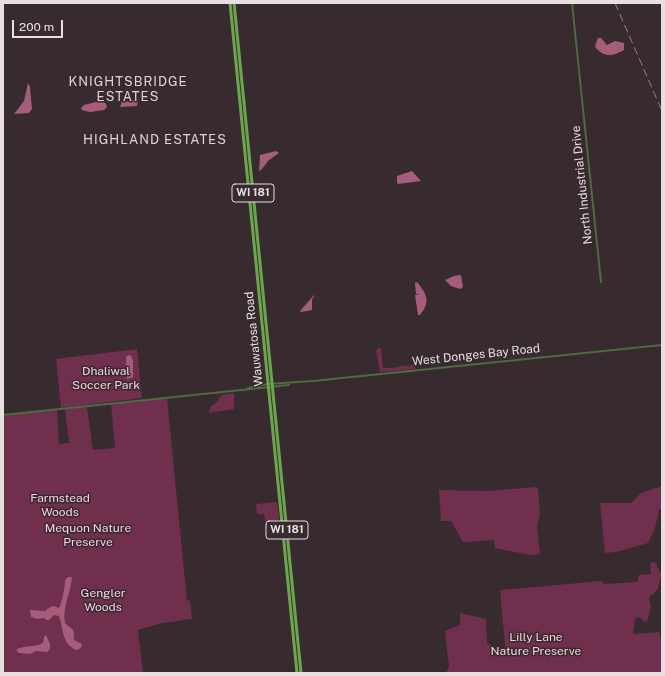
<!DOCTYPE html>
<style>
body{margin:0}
#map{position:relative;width:665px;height:676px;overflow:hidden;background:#372b30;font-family:"Public Sans",sans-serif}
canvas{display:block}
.frame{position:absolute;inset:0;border:4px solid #e7dfe2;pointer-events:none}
.scale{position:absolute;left:12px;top:20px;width:51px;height:18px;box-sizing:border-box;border:2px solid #e7dfe2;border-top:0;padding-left:5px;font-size:12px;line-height:14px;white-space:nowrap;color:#e7dfe2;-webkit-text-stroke:3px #372b30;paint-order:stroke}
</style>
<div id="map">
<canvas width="665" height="676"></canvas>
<div class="frame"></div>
<div class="scale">200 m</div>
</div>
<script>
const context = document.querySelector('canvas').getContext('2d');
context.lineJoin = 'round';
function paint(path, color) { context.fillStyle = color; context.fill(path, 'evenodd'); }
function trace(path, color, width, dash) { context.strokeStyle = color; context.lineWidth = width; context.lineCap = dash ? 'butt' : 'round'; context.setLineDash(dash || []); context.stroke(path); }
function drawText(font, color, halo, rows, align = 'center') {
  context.font = font + ' "Public Sans",sans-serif'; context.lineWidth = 3; context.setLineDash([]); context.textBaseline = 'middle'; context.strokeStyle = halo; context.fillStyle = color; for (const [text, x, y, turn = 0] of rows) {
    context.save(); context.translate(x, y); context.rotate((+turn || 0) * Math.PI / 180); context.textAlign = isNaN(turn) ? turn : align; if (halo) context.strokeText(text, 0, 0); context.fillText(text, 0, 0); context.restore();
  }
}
paint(new Path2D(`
 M378,348H381L383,368H387V366L388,368L399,367L400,365L401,366L414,365L415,364V369L380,372L376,351Z
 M137,349L142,398L61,408L56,359Z
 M234,393V409L209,413L211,406L216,403L222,395Z
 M167,398L187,601L190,600L192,619L162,623L138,630L143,673H3V416L57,410L59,444L69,443L65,409L87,407L93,450L115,448L111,404Z
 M662,486V509L659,510L655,528L648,543L616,552L605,553L600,503H631L641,493Z
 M536,487L538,489L540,514L537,527L540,554L530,555L495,548L494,540L463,542L451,521H441L439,490L488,491Z
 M277,502L279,520L265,521L264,514H257L256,504Z
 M650,562L656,563L659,571L662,573V580H660L658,589L649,598L651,608L647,621L645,622L639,617L635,619L633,634L659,632L661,640L662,641V673H446L449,666L445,631L460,625V613L486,619L487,643L506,656L500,590L602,581L604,584L637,582L639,575L651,574Z`), '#6f2f4d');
paint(new Path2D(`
 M598,38H601L607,45L615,41L624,43V50C613,56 605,58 596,48L595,46Z
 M28,83L30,87L32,109L29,113L14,114L24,101Z
 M135,99H137L138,100L137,106L120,107L122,101L131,102Z
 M100,101H103L106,104L107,107L104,110L90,112L82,110L81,108L84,105Z
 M276,151L279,153L268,161L262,169L259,171L260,155Z
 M412,171L421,181L398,184L397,182V176Z
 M460,275H461L463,287L460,289L451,286L445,280L454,276Z
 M417,282C427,294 431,302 420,315H418L415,295L420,294H416L415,283Z
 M315,294L312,300V310L301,312L300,311Z
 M129,355L131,356L133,361V377L127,379L126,357Z
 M68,577H72C71,593 62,607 65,623C73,631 74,626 74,640L82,644L81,648L76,650C61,643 64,629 59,616L54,615L49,620H46L44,618L37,619L31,617L30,610L46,611L47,609L53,606L59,608C62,603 65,587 65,580Z
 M46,635L50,644V649L47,652L36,651L30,654L19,653L16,650C22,645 34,648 43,643L44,637Z`), '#a65d7c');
trace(new Path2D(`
 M572,3L601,282
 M248,388L268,384L313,381L662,345
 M3,415L289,385`), '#4e6b41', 2);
trace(new Path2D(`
 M230,3L297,673
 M234,3L301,673`), '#69a64c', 3);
trace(new Path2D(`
 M615,3L662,111`), '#8c8286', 1, [8, 4]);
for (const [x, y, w] of [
 [253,193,42],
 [287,530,42]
]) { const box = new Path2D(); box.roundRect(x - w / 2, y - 9, w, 18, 3); context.fillStyle = '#372b30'; context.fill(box); trace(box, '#e7dfe2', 1); }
drawText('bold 11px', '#e7dfe2', null, [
 ["WI 181",253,193],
 ["WI 181",287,530]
]);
drawText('12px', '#e7dfe2', '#372b30', [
 ["North Industrial Drive",582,185,-96],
 ["Wauwatosa Road",254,339,-96],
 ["West Donges Bay Road",476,355,-6]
]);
drawText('12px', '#fbcfe0', '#372b30', [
 ["Dhaliwal",106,371],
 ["Soccer Park",106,385],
 ["Farmstead",60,498],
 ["Woods",60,512],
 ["Mequon Nature",88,528],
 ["Preserve",88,542],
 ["Gengler",103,593],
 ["Woods",103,607],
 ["Lilly Lane",536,637],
 ["Nature Preserve",536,651]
]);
context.letterSpacing = '1px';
drawText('13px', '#e0d1d7', '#372b30', [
 ["KNIGHTSBRIDGE",128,82],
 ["ESTATES",128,97],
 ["HIGHLAND ESTATES",155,140]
]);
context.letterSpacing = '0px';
</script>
